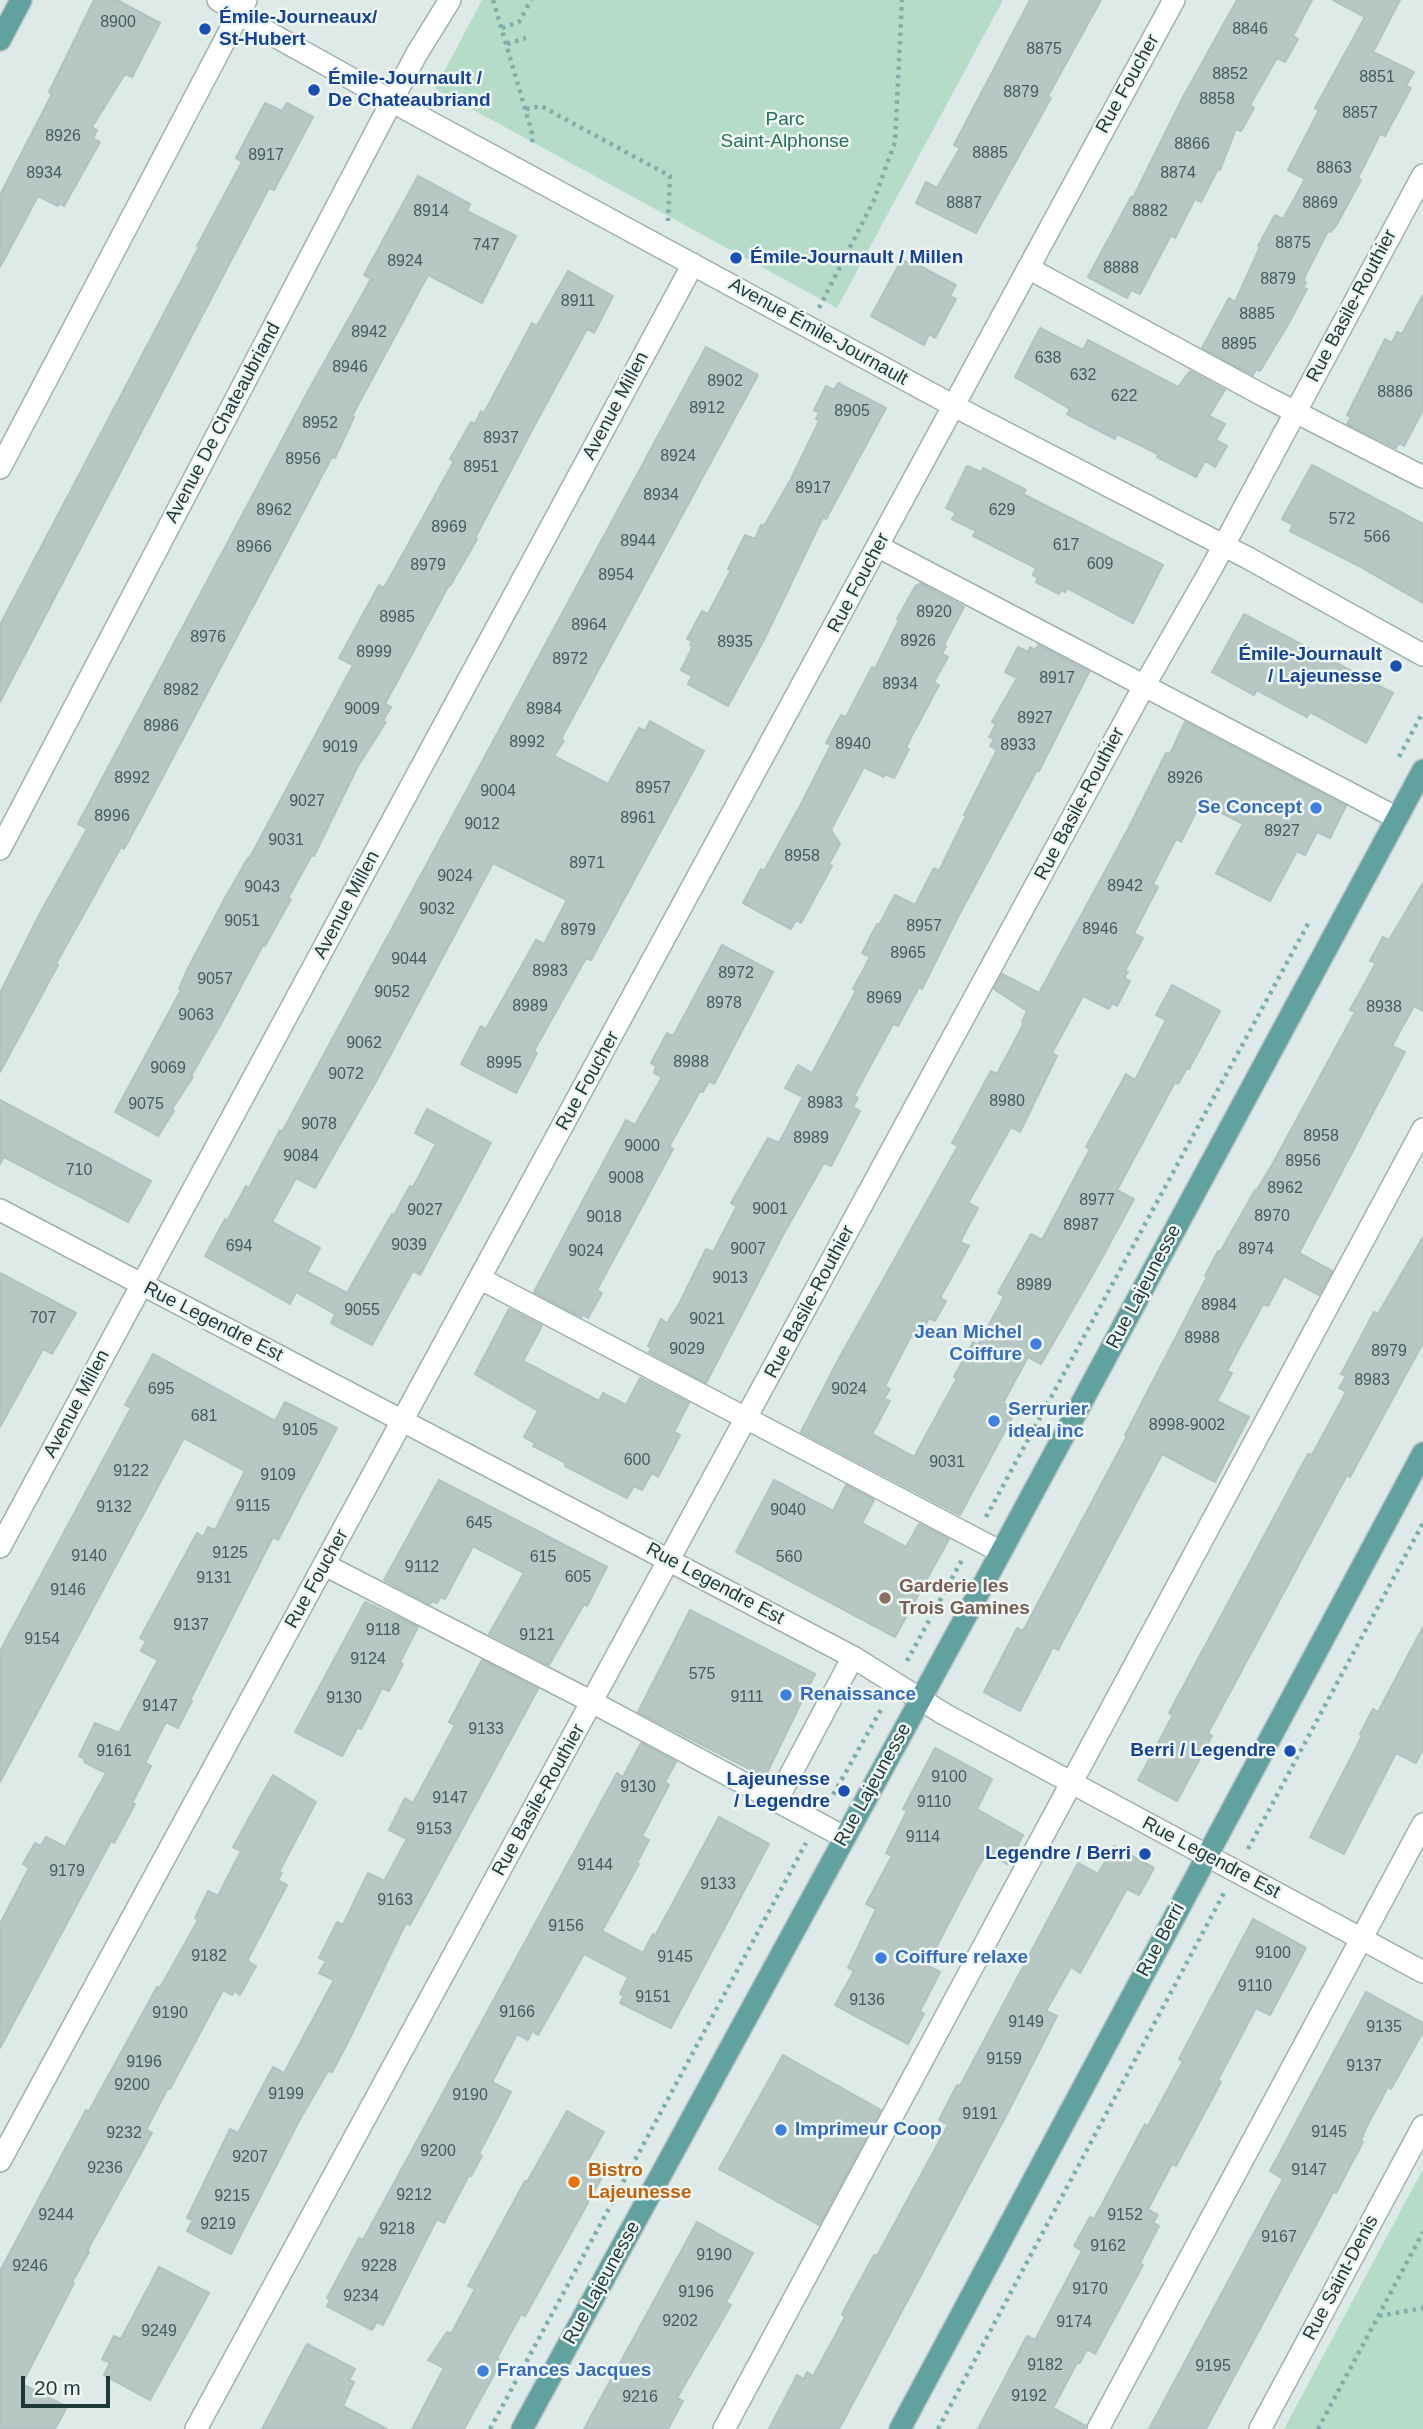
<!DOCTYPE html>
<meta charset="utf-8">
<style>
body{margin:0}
#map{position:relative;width:1423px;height:2429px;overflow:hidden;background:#ddeae7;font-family:Arial,sans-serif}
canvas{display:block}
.scale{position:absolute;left:21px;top:2376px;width:89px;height:32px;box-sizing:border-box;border:4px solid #1f3939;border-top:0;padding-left:9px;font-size:21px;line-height:24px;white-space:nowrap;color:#1f3939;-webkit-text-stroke:5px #eef7f4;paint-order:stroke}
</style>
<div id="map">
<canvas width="1423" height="2429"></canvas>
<div class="scale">20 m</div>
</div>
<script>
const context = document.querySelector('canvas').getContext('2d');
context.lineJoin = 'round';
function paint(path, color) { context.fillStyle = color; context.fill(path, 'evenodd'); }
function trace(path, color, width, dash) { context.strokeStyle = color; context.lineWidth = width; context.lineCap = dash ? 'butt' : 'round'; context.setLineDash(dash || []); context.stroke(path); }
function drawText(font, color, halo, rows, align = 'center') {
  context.font = font + ' Arial,sans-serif'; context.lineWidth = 5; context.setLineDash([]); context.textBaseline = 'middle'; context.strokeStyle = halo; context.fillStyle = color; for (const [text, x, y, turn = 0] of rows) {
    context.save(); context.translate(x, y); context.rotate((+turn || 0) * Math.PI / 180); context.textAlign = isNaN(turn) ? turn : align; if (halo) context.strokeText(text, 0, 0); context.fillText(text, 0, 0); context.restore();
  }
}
paint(new Path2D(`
 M482,0H1003L837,308L435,89Z
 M1423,2169V2429H1284Z`), '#b5dcc9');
const building = new Path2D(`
 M94,0H117L160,23L132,77L125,74L92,127L97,130L93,139L100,142L64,206L59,203L58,206L38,196L0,267V195L52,94L49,92Z
 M1030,0H1101L1048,96L1051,98L976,233L916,203L926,182L937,188L960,148L954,145Z
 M1237,0H1312L1293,36L1298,39L1285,62L1277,58L1250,105L1254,108L1241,131L1236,129L1220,170L1218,169L1201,202L1195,199L1175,238L1171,235L1140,294L1131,290L1127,298L1088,277L1131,197L1133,198L1182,99Z
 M1333,0H1400L1373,52L1414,72L1406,86L1411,88L1385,136L1380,134L1358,178L1361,180L1337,224L1331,232L1328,231L1305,276L1304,281L1306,282L1303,288L1307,289L1289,323L1260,371L1256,369L1253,375L1202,348L1229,298L1235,302L1260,247L1258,246L1275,215L1283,219L1305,179L1288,170L1319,110L1315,108L1365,17Z
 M265,103L282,111L287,103L313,117L274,190L269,188L0,702V625L199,247L197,246L242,162L236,158Z
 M418,176L470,204L467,211L516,236L482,303L428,275L352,416L354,417L335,458L332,457L142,816L124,849L121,847L56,964L58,965L0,1072V993L38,917L87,829L78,824L307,393L371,279L364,275Z
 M902,259L911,265L912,262L956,285L950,296L956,299L935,338L929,334L924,345L871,316Z
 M568,271L613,296L594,333L587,329L538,419L475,538L477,539L450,586L449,585L385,704L391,707L383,721L386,722L358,766L314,856L312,855L288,898L291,899L265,946L263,945L222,1022L191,1076L193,1077L172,1109L174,1111L158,1136L115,1112L181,990L179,989L188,968L225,898L248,858L249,859L353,665L339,658L379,585L384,588L454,461L450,459L471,422L475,424L481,411L484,413L532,323L537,326Z
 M1423,295V410L1404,446L1399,443L1396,448L1347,424L1351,417L1347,415L1385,339L1392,343L1397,332L1402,334Z
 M1040,328L1083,350L1088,340L1178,387L1190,371L1225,390L1209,416L1225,424L1216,440L1227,446L1215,467L1205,461L1196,477L1157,457L1158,454L1117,434L1115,439L1067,414L1070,409L1015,377Z
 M706,347L758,375L561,739L564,741L554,756L608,784L639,728L645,731L650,721L704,751L591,960L586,958L534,1051L537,1053L516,1093L461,1064L481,1026L486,1029L536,940L544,944L567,900L493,863L378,1078L315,1188L296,1178L272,1222L320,1248L307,1272L347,1293L392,1214L394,1215L410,1186L413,1187L436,1144L415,1133L427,1109L491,1143L420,1275L413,1271L372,1345L331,1323L335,1314L296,1292L290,1304L205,1256L225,1219L227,1221L246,1186L249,1188L280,1130L282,1132Z
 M838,383L886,408L826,519L823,517L764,640L728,706L688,684L692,676L681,670L693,646L690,645L692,641L687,639L702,611L708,614L731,570L728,569L745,535L755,539L761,525L764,526L791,479L819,421L816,419L819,413L814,410L826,386L834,390Z
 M1312,465L1423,524V603L1357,565L1290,531L1293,525L1282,519Z
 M967,466L981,472L983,468L1026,490L1023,494L1163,565L1133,623L1067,588L1065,592L1061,590L1059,594L1036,582L1038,578L1033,575L1036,568L979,539L973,536L976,531L952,519L956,513L946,508Z
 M920,583L964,607L944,645L946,646L942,654L948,657L934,682L939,685L906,747L909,749L894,778L885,774L884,777L864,767L831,830L840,844L829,864L832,866L801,923L796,920L791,929L743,903L761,869L764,871L801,804L831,745L826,743L841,715L846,717L872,667L875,669L899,620L897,619L916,585L919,586Z
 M1244,614L1393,693L1366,743L1310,712L1307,717L1257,690L1254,695L1212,672Z
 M1038,645L1089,672L1039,771L1037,770L959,915L922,989L919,987L898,1026L893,1024L854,1096L858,1098L853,1107L860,1111L831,1166L824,1163L783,1235L706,1383L649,1352L651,1348L648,1346L661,1319L667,1323L679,1304L706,1249L713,1252L737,1206L731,1203L768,1138L779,1143L803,1097L785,1088L798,1065L812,1073L856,991L853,989L870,957L862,953L877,924L879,925L895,895L915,905L934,868L939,871L966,816L964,815L997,750L990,746L994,739L989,737L996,724L992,722L1017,678L1005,672L1018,647L1028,652L1030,647L1035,650Z
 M1185,722L1346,806L1330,838L1317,832L1305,855L1297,851L1270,901L1216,873L1243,824L1201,802L1181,842L1176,839L1153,884L1158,887L1134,933L1143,938L1125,971L1128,972L1124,978L1130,981L1117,1006L1112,1003L1109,1009L1083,996L1052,1053L1057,1056L1020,1132L1011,1127L968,1203L978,1208L960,1242L969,1246L940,1298L946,1301L935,1321L929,1318L918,1339L911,1336L885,1386L890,1389L884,1399L890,1401L872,1434L914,1457L957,1378L954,1377L973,1342L978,1345L1004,1297L998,1293L1031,1234L1042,1240L1090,1149L1086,1147L1126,1074L1135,1080L1166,1020L1156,1015L1172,985L1220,1011L1189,1069L1187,1068L1178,1084L1175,1082L1117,1190L1134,1199L1097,1267L1041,1364L1028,1357L1003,1403L1016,1410L960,1515L801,1432L837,1362L958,1146L952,1143L991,1071L997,1074L1024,1023L1022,1022L1027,1011L994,989L1002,974L1039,993L1128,829L1166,753L1170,754Z
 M1423,883V1011L1414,1006L1392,1046L1405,1052L1299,1253L1332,1271L1319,1295L1284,1276L1268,1306L1263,1304L1227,1371L1232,1373L1217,1401L1249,1417L1215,1482L1162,1454L1058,1650L1053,1647L1020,1711L984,1692L1017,1628L1023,1631L1127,1436L1125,1435L1207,1277L1205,1276L1218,1251L1220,1252L1255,1190H1257L1273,1163L1355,1012L1350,1010L1376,963L1370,961L1383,937L1389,940Z
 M722,945L773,972L714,1084L709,1081L703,1092L700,1091L669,1147L673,1149L597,1290L602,1293L588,1318L583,1315L581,1317L534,1292L626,1120L635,1125L662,1077L654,1073L656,1066L651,1063L667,1033L672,1036L676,1031Z
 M0,1100L151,1181L128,1222L4,1157L0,1164Z
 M1423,1237V1343L1350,1477L1347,1475L1208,1733L1212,1736L1177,1801L1138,1780L1173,1715L1169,1713L1308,1454L1312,1455L1346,1392L1339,1388L1346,1376L1341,1374L1348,1361L1374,1312L1378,1314Z
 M0,1273L76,1313L52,1354L43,1349L0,1427Z
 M509,1309L542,1326L523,1361L599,1401L603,1393L626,1405L640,1378L689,1403L674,1432L680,1435L658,1477L652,1473L642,1490L634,1486L627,1498L565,1466L566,1463L533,1446L535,1443L524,1437L538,1411L475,1374Z
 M153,1354L275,1421L285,1402L337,1428L278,1540L273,1537L190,1700L192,1701L178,1728L166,1722L145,1763L151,1766L132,1803L135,1804L114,1843L111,1841L0,2048V1924L29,1868L23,1864L35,1843L41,1846L46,1837L65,1847L106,1773L84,1762L85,1759L79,1756L95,1723L119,1733L158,1660L141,1651L146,1641L140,1638L197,1533L203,1537L208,1527L215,1530L245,1471L184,1438L0,1782V1651L131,1408L125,1405Z
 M439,1480L607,1567L587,1606L584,1604L549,1665L489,1634L524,1573L473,1546L445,1599L440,1597L437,1603L432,1601L430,1604L384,1580Z
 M774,1480L833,1511L846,1485L874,1500L862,1523L906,1547L919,1524L949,1539L895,1637L736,1552Z
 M365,1602L418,1627L400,1662L403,1664L389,1691L383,1688L381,1690L361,1729L358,1727L342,1756L295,1732Z
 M690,1610L815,1674L765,1777L638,1712Z
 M1423,1627V1749L1416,1763L1396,1753L1344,1854L1310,1837L1362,1736L1360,1734L1373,1709L1378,1712Z
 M482,1660L538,1689L410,1925L406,1923L347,2044L332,2072L328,2071L299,2121L231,2254L187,2231L193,2220L187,2218L230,2129L238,2133L273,2067L284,2073L334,1980L319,1973L326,1961L319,1958L337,1922L343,1925L368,1873L384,1881L407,1839L389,1830L405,1798L413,1803L455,1725L449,1722Z
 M641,1743L676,1762L665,1782L669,1785L642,1836L649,1840L637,1863L639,1864L602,1931L643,1953L653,1934L655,1936L719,1817L769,1844L671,2028L620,2003L624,1996L620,1994L628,1977L584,1954L538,2035L532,2031L528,2040L517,2034L492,2082L511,2092L482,2148L479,2154L482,2156L471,2176L469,2175L444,2223L437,2219L383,2325L377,2322L372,2330L327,2306L330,2300L327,2298L359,2238L363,2240L617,1773L623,1777Z
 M935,1748L992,1779L977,1809L1023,1835L1008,1864L986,1854L977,1869L927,1965L940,1972L920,2011L924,2014L908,2044L835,2005L854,1971L848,1968L876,1909L866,1904L892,1856L886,1853L907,1811L903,1809Z
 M273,1775L316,1802L279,1872L282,1873L278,1880L287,1885L248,1959L249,1962L256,1966L240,1995L235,1991L232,1995L223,1990L170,2089L168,2088L146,2130L152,2133L87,2251L89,2252L72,2282L74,2283L22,2384L67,2407L55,2429H0V2271L86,2110L89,2111L157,1987L160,1988L198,1920L195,1918L208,1891L218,1896L241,1851L233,1847Z
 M1114,1846L1154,1868L1139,1895L1127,1889L1080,1973L1071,1967L1046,2011L1057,2016L1008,2112L839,2429H769L797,2375L804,2379L807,2372L813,2376L829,2347L845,2317L842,2314L874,2255L877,2256L948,2125L939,2120L957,2085L960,2086L1078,1863L1098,1874Z
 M1253,1919L1306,1948L1270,2015L1256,2008L1218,2080L1221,2082L1176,2166L1172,2164L1148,2209L1158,2215L1153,2223L1159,2226L1140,2263L1143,2265L1095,2354L1087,2349L1080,2363H1077L1053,2408L1086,2426L1085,2429H978L1027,2336L1035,2340L1082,2251L1074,2246L1090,2217L1094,2219L1145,2124L1148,2126L1183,2061L1179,2059Z
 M1366,1992L1423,2023V2032L1391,2089L1388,2087L1367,2126L1361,2140L1363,2142L1336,2193L1334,2191L1206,2429H1149L1283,2179L1270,2171Z
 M783,2055L881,2110L819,2225L719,2169Z
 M567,2111L604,2132L587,2162L605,2172L525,2316L521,2314L497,2358L501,2362L464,2429H412L444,2368L428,2360L447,2332L451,2334L475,2289L468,2286L525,2181L527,2182Z
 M697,2222L753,2253L726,2302L731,2305L677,2398L683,2401L668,2429H584Z
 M159,2267L209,2293L150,2400L104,2375L110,2363L102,2359L114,2336L121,2339Z
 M307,2344L355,2369L349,2380L354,2382L343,2406L387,2429H262Z`);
paint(building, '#b6c7c4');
trace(building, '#b0c3c0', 2);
const minor = new Path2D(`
 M218,0L273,35L415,114L954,406L1248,558L1423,655
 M1028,268L1266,397L1423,477
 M0,468L246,0
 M879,547L1397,818
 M0,849L416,55L450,0
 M0,1210L853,1657L944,1714L1423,1972
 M481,1279L1001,1552
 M0,1547L693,264
 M325,1565L592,1702L844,1837
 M777,1800L853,1657
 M0,2161L1174,0
 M196,2429L1144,686L1210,571L1423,175
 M724,2429L1423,1129
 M1098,2429L1423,1824
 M1260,2429L1423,2126`);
const major = new Path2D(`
 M0,40L21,0
 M522,2429L1001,1552L1423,770
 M900,2429L1423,1453`);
trace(minor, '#a0b1af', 24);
trace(major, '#bcc4c4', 24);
trace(new Path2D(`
 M493,0L531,129L533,138L531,146
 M502,28L519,22L531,0
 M507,44L526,38
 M526,109L541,106L670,176L668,221
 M819,308L874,200L895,142L902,0
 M1399,757L1423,712
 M986,1517L1309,922
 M907,1661L963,1558
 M829,1802L883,1706
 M1248,1849L1423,1523
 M1379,2316L1423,2308
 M490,2429L806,1843
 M938,2429L1225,1891
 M1318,2429L1423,2232`), '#7daeab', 4.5, [3.5, 5]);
trace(minor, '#fff', 21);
trace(major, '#61a1a0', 21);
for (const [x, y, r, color] of [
 [205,29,7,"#1a4fb4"],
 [314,90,7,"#1a4fb4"],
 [736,258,7,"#1a4fb4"],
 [1396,666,7,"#1a4fb4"],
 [1316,808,7,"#3f7fe0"],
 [1036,1344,7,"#3f7fe0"],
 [994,1421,7,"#3f7fe0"],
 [885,1598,7,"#8d6e63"],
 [786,1695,7,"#3f7fe0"],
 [1290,1751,7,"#1a4fb4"],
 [844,1791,7,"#1a4fb4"],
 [1145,1854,7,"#1a4fb4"],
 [881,1958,7,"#3f7fe0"],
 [781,2130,7,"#3f7fe0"],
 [574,2182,7,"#e8710a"],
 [483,2371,7,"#3f7fe0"]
]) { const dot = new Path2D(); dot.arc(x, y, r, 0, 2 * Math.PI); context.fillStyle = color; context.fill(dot); trace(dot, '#eef7f4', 2.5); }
drawText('16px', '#455c5c', null, [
 ["8900",118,23],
 ["8846",1250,30],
 ["8875",1044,50],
 ["8852",1230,75],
 ["8851",1377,78],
 ["8879",1021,93],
 ["8858",1217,100],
 ["8857",1360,114],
 ["8926",63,137],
 ["8866",1192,145],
 ["8885",990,154],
 ["8917",266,156],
 ["8863",1334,169],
 ["8934",44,174],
 ["8874",1178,174],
 ["8887",964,204],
 ["8869",1320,204],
 ["8914",431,212],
 ["8882",1150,212],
 ["8875",1293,244],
 ["747",486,246],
 ["8924",405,262],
 ["8888",1121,269],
 ["8879",1278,280],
 ["8911",578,302],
 ["8885",1257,315],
 ["8942",369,333],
 ["8895",1239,345],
 ["638",1048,359],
 ["8946",350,368],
 ["632",1083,376],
 ["8902",725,382],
 ["8886",1395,393],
 ["622",1124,397],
 ["8912",707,409],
 ["8905",852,412],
 ["8952",320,424],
 ["8937",501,439],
 ["8924",678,457],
 ["8956",303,460],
 ["8951",481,468],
 ["8917",813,489],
 ["8934",661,496],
 ["8962",274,511],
 ["629",1002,511],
 ["572",1342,520],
 ["8969",449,528],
 ["566",1377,538],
 ["8944",638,542],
 ["617",1066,546],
 ["8966",254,548],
 ["609",1100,565],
 ["8979",428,566],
 ["8954",616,576],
 ["8920",934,613],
 ["8985",397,618],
 ["8964",589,626],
 ["8976",208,638],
 ["8926",918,642],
 ["8935",735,643],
 ["8999",374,653],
 ["8972",570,660],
 ["8917",1057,679],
 ["8934",900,685],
 ["8982",181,691],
 ["9009",362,710],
 ["8984",544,710],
 ["8927",1035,719],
 ["8986",161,727],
 ["8992",527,743],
 ["8940",853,745],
 ["8933",1018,746],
 ["9019",340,748],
 ["8992",132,779],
 ["8926",1185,779],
 ["8957",653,789],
 ["9004",498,792],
 ["9027",307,802],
 ["8996",112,817],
 ["8961",638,819],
 ["9012",482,825],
 ["8927",1282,832],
 ["9031",286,841],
 ["8958",802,857],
 ["8971",587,864],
 ["9024",455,877],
 ["8942",1125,887],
 ["9043",262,888],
 ["9032",437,910],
 ["9051",242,922],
 ["8957",924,927],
 ["8946",1100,930],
 ["8979",578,931],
 ["8965",908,954],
 ["9044",409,960],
 ["8983",550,972],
 ["8972",736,974],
 ["9057",215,980],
 ["9052",392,993],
 ["8969",884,999],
 ["8978",724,1004],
 ["8989",530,1007],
 ["8938",1384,1008],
 ["9063",196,1016],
 ["9062",364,1044],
 ["8988",691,1063],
 ["8995",504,1064],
 ["9069",168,1069],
 ["9072",346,1075],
 ["8980",1007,1102],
 ["8983",825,1104],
 ["9075",146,1105],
 ["9078",319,1125],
 ["8958",1321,1137],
 ["8989",811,1139],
 ["9000",642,1147],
 ["9084",301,1157],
 ["8956",1303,1162],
 ["710",79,1171],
 ["9008",626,1179],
 ["8962",1285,1189],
 ["8977",1097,1201],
 ["9001",770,1210],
 ["9027",425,1211],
 ["8970",1272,1217],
 ["9018",604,1218],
 ["8987",1081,1226],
 ["9039",409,1246],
 ["694",239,1247],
 ["9007",748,1250],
 ["8974",1256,1250],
 ["9024",586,1252],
 ["9013",730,1279],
 ["8989",1034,1286],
 ["8984",1219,1306],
 ["9055",362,1311],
 ["707",43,1319],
 ["9021",707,1320],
 ["8988",1202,1339],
 ["9029",687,1350],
 ["8979",1389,1352],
 ["8983",1372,1381],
 ["695",161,1390],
 ["9024",849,1390],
 ["681",204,1417],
 ["8998-9002",1187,1426],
 ["9105",300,1431],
 ["600",637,1461],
 ["9031",947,1463],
 ["9122",131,1472],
 ["9109",278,1476],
 ["9115",253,1507],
 ["9132",114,1508],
 ["9040",788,1511],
 ["645",479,1524],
 ["9125",230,1554],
 ["9140",89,1557],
 ["615",543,1558],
 ["560",789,1558],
 ["9112",422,1568],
 ["605",578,1578],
 ["9131",214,1579],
 ["9146",68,1591],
 ["9137",191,1626],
 ["9118",383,1631],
 ["9121",537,1636],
 ["9154",42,1640],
 ["9124",368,1660],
 ["575",702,1675],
 ["9111",747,1698],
 ["9130",344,1699],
 ["9147",160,1707],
 ["9133",486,1730],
 ["9161",114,1752],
 ["9100",949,1778],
 ["9130",638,1788],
 ["9147",450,1799],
 ["9110",934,1803],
 ["9153",434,1830],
 ["9114",923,1838],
 ["9144",595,1866],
 ["9179",67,1872],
 ["9133",718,1885],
 ["9163",395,1901],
 ["9156",566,1927],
 ["9100",1273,1954],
 ["9182",209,1957],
 ["9145",675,1958],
 ["9110",1255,1987],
 ["9151",653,1998],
 ["9136",867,2001],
 ["9166",517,2013],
 ["9190",170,2014],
 ["9149",1026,2023],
 ["9135",1384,2028],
 ["9159",1004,2060],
 ["9196",144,2063],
 ["9137",1364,2067],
 ["9200",132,2086],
 ["9199",286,2095],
 ["9190",470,2096],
 ["9191",980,2115],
 ["9145",1329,2133],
 ["9232",124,2134],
 ["9200",438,2152],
 ["9207",250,2158],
 ["9236",105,2169],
 ["9147",1309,2171],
 ["9212",414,2196],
 ["9215",232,2197],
 ["9244",56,2216],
 ["9152",1125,2216],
 ["9219",218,2225],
 ["9218",397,2230],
 ["9167",1279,2238],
 ["9162",1108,2247],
 ["9190",714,2256],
 ["9246",30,2267],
 ["9228",379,2267],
 ["9170",1090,2290],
 ["9196",696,2293],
 ["9234",361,2297],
 ["9202",680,2322],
 ["9174",1074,2323],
 ["9249",159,2332],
 ["9182",1045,2366],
 ["9195",1213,2367],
 ["9192",1029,2397],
 ["9216",640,2398]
]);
drawText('bold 19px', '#164399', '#eef7f4', [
 ["Émile-Journeaux/",219,18,"left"],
 ["St-Hubert",219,40,"left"],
 ["Émile-Journault /",328,79,"left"],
 ["De Chateaubriand",328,101,"left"],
 ["Émile-Journault / Millen",750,258,"left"],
 ["Émile-Journault",1382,655],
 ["/ Lajeunesse",1382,677],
 ["Berri / Legendre",1276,1751],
 ["Lajeunesse",830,1780],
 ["/ Legendre",830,1802],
 ["Legendre / Berri",1131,1854]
], 'right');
drawText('19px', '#1f3939', '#eef7f4', [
 ["Rue Foucher",1128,84,-61],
 ["Rue Basile-Routhier",1352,306,-62],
 ["Avenue Émile-Journault",818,332,29],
 ["Avenue Millen",616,406,-62],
 ["Avenue De Chateaubriand",223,423,-62],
 ["Rue Foucher",859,583,-62],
 ["Rue Basile-Routhier",1080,804,-62],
 ["Avenue Millen",347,905,-62],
 ["Rue Foucher",588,1081,-61],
 ["Rue Lajeunesse",1144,1287,-62],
 ["Rue Basile-Routhier",810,1302,-62],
 ["Rue Legendre Est",213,1322,27],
 ["Avenue Millen",77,1404,-62],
 ["Rue Foucher",317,1579,-61],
 ["Rue Legendre Est",715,1584,28],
 ["Rue Lajeunesse",873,1785,-61],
 ["Rue Basile-Routhier",539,1800,-61],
 ["Rue Legendre Est",1211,1858,28],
 ["Rue Berri",1161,1940,-62],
 ["Rue Saint-Denis",1341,2278,-62],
 ["Rue Lajeunesse",602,2283,-61]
]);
drawText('19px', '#287156', '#eef7f4', [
 ["Parc",785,120],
 ["Saint-Alphonse",785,142]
]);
drawText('bold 19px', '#366cbe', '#eef7f4', [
 ["Se Concept",1302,808,"right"],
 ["Jean Michel",1022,1333,"right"],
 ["Coiffure",1022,1355,"right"],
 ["Serrurier",1008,1410],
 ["ideal inc",1008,1432],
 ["Renaissance",800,1695],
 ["Coiffure relaxe",895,1958],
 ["Imprimeur Coop",795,2130],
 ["Frances Jacques",497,2371]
], 'left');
drawText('bold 19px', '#785e54', '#eef7f4', [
 ["Garderie les",899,1587],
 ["Trois Gamines",899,1609]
], 'left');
drawText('bold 19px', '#c56008', '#eef7f4', [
 ["Bistro",588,2171],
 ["Lajeunesse",588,2193]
], 'left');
</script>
